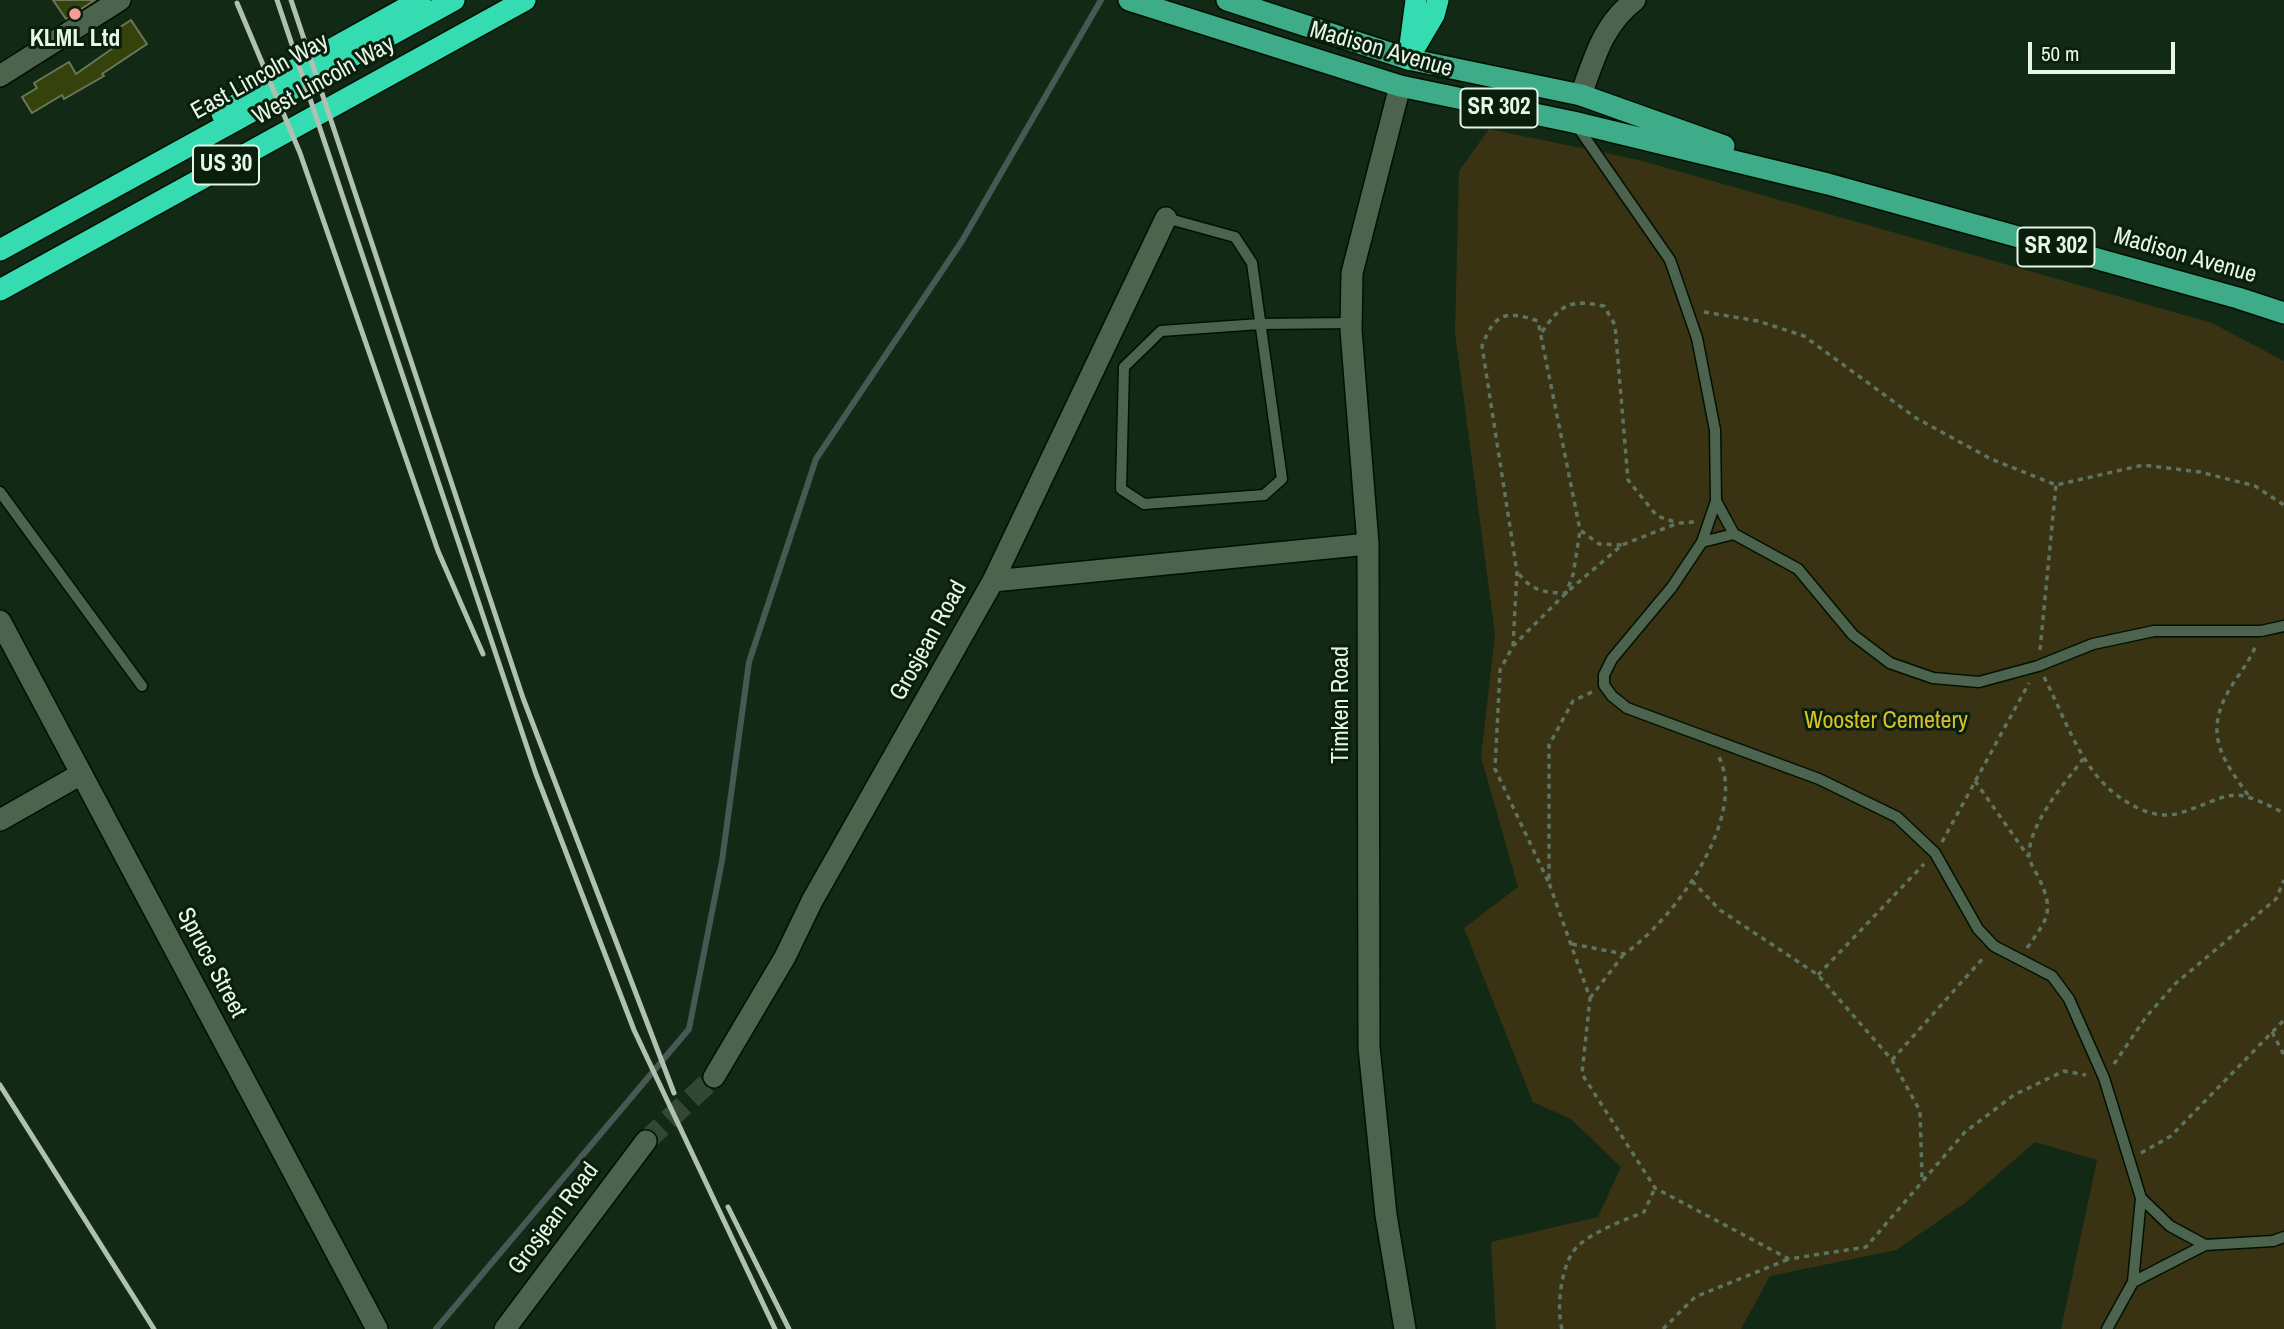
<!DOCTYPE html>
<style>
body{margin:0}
#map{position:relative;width:2284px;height:1329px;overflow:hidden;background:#122915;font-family:"Archivo Narrow",sans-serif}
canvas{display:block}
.scale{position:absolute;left:2028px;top:42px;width:147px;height:32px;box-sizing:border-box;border:4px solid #e8f6e8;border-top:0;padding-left:9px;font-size:21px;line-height:24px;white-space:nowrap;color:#e8f6e8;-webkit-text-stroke:5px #091f0c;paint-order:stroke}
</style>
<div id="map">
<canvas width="2284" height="1329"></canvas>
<div class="scale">50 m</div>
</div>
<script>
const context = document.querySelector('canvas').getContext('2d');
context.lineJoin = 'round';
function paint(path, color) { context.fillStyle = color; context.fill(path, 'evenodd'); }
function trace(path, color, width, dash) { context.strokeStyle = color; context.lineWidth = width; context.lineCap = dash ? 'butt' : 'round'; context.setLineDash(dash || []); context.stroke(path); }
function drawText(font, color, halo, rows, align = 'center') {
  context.font = font + ' "Archivo Narrow",sans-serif'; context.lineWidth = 6; context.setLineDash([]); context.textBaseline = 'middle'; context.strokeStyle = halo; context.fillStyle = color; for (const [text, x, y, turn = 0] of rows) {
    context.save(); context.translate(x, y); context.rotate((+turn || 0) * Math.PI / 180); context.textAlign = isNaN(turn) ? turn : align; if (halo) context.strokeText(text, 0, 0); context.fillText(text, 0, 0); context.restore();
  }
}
paint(new Path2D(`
 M1489,129L1639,160L2212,323L2284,361V1329H2061L2097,1160L2035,1142L1965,1203L1896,1250L1770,1276L1741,1329H1496L1491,1242L1598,1217L1621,1167L1571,1119L1533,1102L1464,928L1518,887L1481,757L1495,634L1455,333L1459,171Z`), '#393314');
trace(new Path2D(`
 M436,1329L689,1029L722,861L749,662L816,459L962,241L1101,0`), '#485854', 6);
const building = new Path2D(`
 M53,0H95L66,19Z
 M131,20L147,44L102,74L104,76L64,99L62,95L32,113L22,97L37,88L34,83L69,62L76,74L116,46L108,35Z`);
paint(building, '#35420c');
trace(building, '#6d7758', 2);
trace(new Path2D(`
 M646,1141L714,1077`), '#324835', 21, [21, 10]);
const lane = new Path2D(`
 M1577,126L1670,260L1697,338L1715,430L1716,501L1702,542L1672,587L1612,659L1604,675V685L1612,696L1627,708L1819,779L1897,817L1935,853L1978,929L1994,946L2052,976L2069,999L2104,1078L2141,1198L2170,1226L2205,1245L2273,1241L2284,1237
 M1166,218L1235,237L1252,263L1282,479L1264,495L1144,504L1121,489L1124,367L1161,331L1260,324L1352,323
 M0,492L142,686
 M1716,501L1734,534L1798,569L1853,635L1890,663L1933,678L1979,682L2038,666L2093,644L2154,631H2261L2284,626
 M1702,542L1734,534
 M2133,1282L2205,1245
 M2107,1329L2133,1282L2141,1198`);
const street = new Path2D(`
 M0,76L120,0
 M1581,95C1594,59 1603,24 1635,0
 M993,581L1368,544
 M0,820L81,774
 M714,1077L785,957L812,901L993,581L1166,218
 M505,1329L646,1141`);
const secondary = new Path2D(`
 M1400,86L1352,273L1351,330L1368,544L1369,1047L1386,1215L1405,1329
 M0,621L377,1329`);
const primary = new Path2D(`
 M1129,0L1400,86L1573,122L1828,184L2238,298L2284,313
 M1227,0L1408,59L1581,95L1724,146`);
const highway = new Path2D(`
 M1409,53L1416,0
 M1408,59L1434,15L1438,0
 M222,114L258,90L420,0
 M0,250L454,0
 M0,290L525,0`);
trace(lane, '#001102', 13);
trace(street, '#001102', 24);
trace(secondary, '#001102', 24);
trace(primary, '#001102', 24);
trace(highway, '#001102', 24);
trace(new Path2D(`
 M1704,312L1758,321L1804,336L1916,418L1991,459L2056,485L2143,465L2200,472L2255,486L2284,505
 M1542,332C1561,304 1570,299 1604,306L1615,325L1628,480L1657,516L1678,523
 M1519,574C1532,591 1545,593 1566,593L1573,575L1580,531
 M1513,646L1517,572L1482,346C1495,313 1505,310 1538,321L1580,530L1599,544L1622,545
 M2040,650L2056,485
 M2044,677C2069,725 2083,780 2134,806C2147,813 2164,818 2180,813C2235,795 2227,784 2284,813
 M1592,692L1573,701L1549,745V883L1590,998L1582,1074L1655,1188L1789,1259L1866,1247L1965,1132L2014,1095L2064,1071L2086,1075
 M1975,781L2028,856
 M2248,795C2223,760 2204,735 2228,692C2237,676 2249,663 2256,645
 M1942,842L2029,683
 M1548,881L1495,769L1500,670L1513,646L1566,593L1622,545L1678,523L1694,522
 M1692,881L1720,910L1818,975L1892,1060L1920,1111L1922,1178
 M1572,944L1624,954C1674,920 1748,818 1719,757
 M2027,948C2048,918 2055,912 2038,876C2035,871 2030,863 2029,857C2028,824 2065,783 2083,759
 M1818,975L1924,864
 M1590,998L1624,954
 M2272,1032L2284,1055
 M1892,1060L1984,957
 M2114,1064L2146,1017L2176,983L2276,899L2284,880
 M2141,1153L2171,1136L2284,1020
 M1562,1329C1556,1308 1561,1260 1579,1245C1597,1230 1622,1221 1644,1212L1655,1188
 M1663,1329L1695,1297L1789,1259`), '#5f7361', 3.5, [5, 5]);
trace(lane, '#4c644e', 10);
trace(street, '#4c644e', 21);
trace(secondary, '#4c644e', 21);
trace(primary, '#3eab89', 21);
trace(highway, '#35dbb1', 21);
trace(new Path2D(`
 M277,0L536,774L634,1030L775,1329
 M291,0L523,698L674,1093
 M237,3L300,153L438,551L483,654
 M0,1085L154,1329
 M728,1207L789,1329`), '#b0c1b1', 5);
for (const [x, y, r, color] of [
 [75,14,7,"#f59c94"]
]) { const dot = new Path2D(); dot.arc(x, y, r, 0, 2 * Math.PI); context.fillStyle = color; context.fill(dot); trace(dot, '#091f0c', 2.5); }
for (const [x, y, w] of [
 [1499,108,77],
 [226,165,66],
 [2056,247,77]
]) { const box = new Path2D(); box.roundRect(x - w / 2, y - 19.5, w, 39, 5); context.fillStyle = '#091f0c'; context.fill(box); trace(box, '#e8f6e8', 2); }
drawText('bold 23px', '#e8f6e8', null, [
 ["SR 302",1499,108],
 ["US 30",226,165],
 ["SR 302",2056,247]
]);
drawText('bold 24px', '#e8f6e8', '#091f0c', [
 ["KLML Ltd",75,40]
]);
drawText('24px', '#e8f6e8', '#091f0c', [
 ["Madison Avenue",1381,50,16],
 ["East Lincoln Way",260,77,-29],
 ["West Lincoln Way",324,81,-29],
 ["Madison Avenue",2185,256,16],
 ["Grosjean Road",929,641,-61],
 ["Timken Road",1342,705,-90],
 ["Spruce Street",211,963,62],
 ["Grosjean Road",554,1219,-53]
]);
drawText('24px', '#dac025', '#091f0c', [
 ["Wooster Cemetery",1886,722]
]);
</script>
